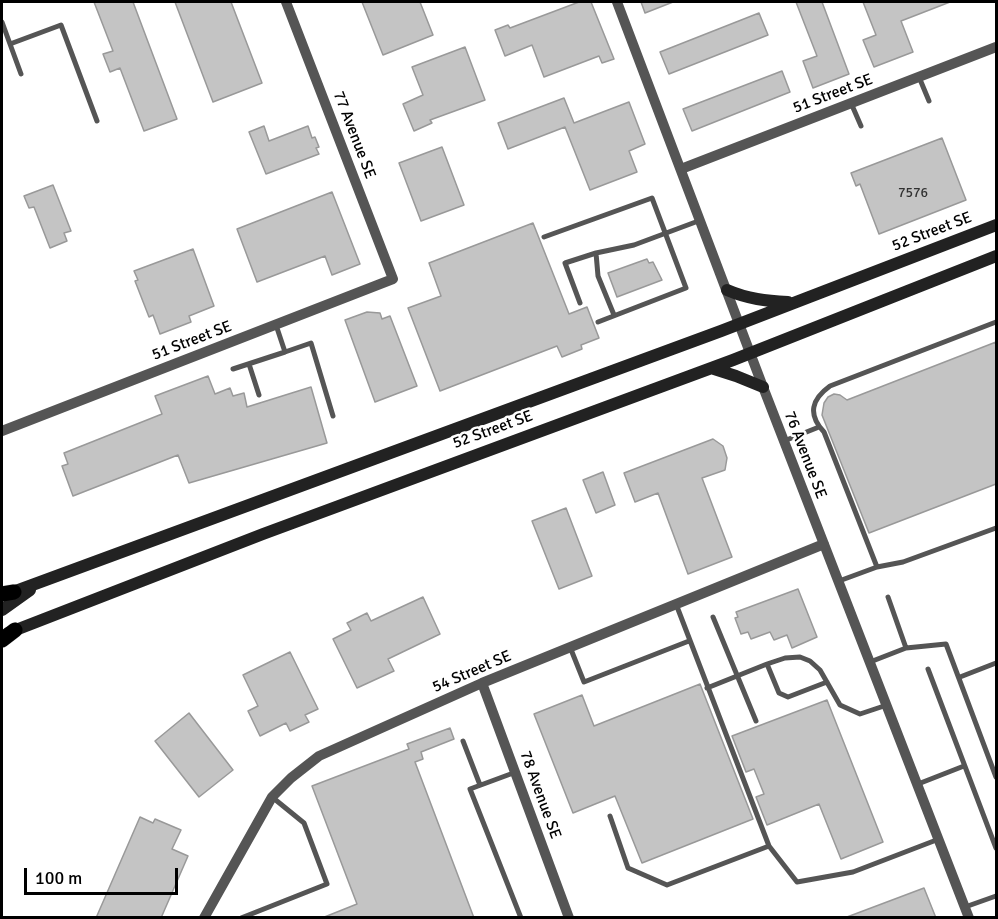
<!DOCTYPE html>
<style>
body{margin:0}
#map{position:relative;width:998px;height:919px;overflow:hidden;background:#fff;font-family:Signika,sans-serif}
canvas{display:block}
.frame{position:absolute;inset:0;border:3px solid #000;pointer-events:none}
.scale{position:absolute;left:24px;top:868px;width:154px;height:27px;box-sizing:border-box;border:3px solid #000;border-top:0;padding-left:8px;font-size:18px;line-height:21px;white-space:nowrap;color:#000;-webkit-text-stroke:4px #fff;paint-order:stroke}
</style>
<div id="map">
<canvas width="998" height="919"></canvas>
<div class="frame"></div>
<div class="scale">100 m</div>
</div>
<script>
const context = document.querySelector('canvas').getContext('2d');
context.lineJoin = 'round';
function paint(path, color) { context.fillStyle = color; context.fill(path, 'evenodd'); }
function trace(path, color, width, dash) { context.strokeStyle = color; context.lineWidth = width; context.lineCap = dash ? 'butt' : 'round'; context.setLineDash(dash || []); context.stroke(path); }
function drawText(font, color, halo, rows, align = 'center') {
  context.font = font + ' Signika,sans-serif'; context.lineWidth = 5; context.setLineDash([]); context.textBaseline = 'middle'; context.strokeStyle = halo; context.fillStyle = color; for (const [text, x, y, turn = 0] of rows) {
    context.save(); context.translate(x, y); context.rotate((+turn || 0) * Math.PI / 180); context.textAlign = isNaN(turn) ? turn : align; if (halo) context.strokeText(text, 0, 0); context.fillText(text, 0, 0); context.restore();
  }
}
const building = new Path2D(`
 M94,2H133L177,119L144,131L120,68L110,72L103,54L113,51Z
 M175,2H231L262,83L213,102Z
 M362,2H420L433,35L383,55Z
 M579,2H591L614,59L602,63L599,56L544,77L532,45L505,56L495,30L508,25L510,28Z
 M641,2H673L645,13Z
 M796,2H822L849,74L813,88L803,61L817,56Z
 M863,2H950L901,21L913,52L874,67L863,40L876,35Z
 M759,13L768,35L669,74L660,52Z
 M465,47L485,100L430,120L432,123L414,131L403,104L423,95L412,67Z
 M782,71L790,92L692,131L683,109Z
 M564,98L574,123L629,102L645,144L629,151L637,172L590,190L565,127L508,149L498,123Z
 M264,126L269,141L308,126L312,138L315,137L319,147L316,148L319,154L266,174L249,132Z
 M942,138L966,200L879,234L860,184L856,186L851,173Z
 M442,147L464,205L421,221L399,163Z
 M53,185L71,231L64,233L67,241L50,248L34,207L29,208L24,196Z
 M332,192L360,264L332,275L325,256L257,282L237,229Z
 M533,223L569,314L587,307L599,338L581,345L582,349L562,357L557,346L440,391L408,308L441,296L429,263Z
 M193,249L214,306L189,316L191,322L160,334L153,315L149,317L135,281L138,280L134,271Z
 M647,259L649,263L653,262L662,280L617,297L608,273Z
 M367,312L380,313L382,319L390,316L417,386L375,402L345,320Z
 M996,342V484L869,533L822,415L824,403L828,397L834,394L840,395L847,400Z
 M208,376L215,394L230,388L233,396L244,393L247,407L311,387L327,443L189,483L178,455L73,496L62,466L68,464L64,453L162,414L155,396Z
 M713,439L723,446L727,458L725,470L702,478L732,557L688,574L658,493L635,502L624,473Z
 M603,472L615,505L596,513L583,480Z
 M566,508L592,576L559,589L532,521Z
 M798,589L817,637L792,648L787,635L774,640L770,632L751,639L748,632L741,634L735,618L738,617L736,612Z
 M423,597L440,634L388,659L394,671L357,688L333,639L351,630L347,623L367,613L371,621Z
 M290,652L318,709L305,715L309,722L290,731L286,723L260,736L248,711L258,706L243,675Z
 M700,684L753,819L642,863L615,796L573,813L534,714L582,695L594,726Z
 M827,700L883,842L841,859L819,804L767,825L756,797L764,794L754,769L746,772L732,736Z
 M189,713L233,770L199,797L155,741Z
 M450,728L454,739L421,752L423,759L415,762L474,918H322L357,904L312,786L409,749L407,744Z
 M140,817L153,823L155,819L181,830L172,849L188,856L161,918H96Z
 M924,888L936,918H847V917Z`);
paint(building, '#c4c4c4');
trace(building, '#999', 1.5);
const primary = new Path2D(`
 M2,594L14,592
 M2,640L15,630`);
trace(primary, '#dbdbdb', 16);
trace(new Path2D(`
 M2,22L10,44L61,25L97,121
 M10,44L21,74
 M919,77L929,101
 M851,103L861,126
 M544,237L652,198L686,288L598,322
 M596,253L598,276L614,315
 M580,303L565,263L596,253L634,245L701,220
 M285,352L311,343L333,416
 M249,364L259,395
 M233,369L285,352L276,325
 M784,441L819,427
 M877,567L824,432C807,414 812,399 830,386L996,322
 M839,581L877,567L903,562L996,528
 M676,604L769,846
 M713,617L756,721
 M570,647L584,682L689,641
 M906,648L946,644L996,777
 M870,662L906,648L888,597
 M767,664L779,693L788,697L827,682
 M928,669L996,848
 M960,677L996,663
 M707,688L767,664L785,658L800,657L810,661L820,670L840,705L860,714L887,705
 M463,741L480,785
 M516,772L470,789L521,918
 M918,784L964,766
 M610,816L628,868L667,885L769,846L797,882L853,872L939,839
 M965,907L996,896
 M241,918L327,884L304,823L272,797`), '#555', 5);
trace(new Path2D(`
 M617,2L763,387L969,918
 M681,169L996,47
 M2,431L393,279L286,2
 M482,683L569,918
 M204,918L272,797L291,778L319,756L482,683L824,544`), '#555', 10);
trace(new Path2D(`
 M727,290C748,299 766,301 788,302
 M711,368L736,376L763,387
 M5,595L721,331L996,225
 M2,610L30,590
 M8,633L263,534L733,360L996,256`), '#222', 12);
trace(primary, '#000', 15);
drawText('14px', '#313131', null, [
 ["7576",913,193]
]);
drawText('16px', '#000', '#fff', [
 ["51 Street SE",833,94,-21],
 ["77 Avenue SE",354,135,69],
 ["52 Street SE",932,232,-21],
 ["51 Street SE",192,341,-21],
 ["52 Street SE",493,430,-20],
 ["76 Avenue SE",805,455,69],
 ["54 Street SE",472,672,-23],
 ["78 Avenue SE",540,795,70]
]);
</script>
